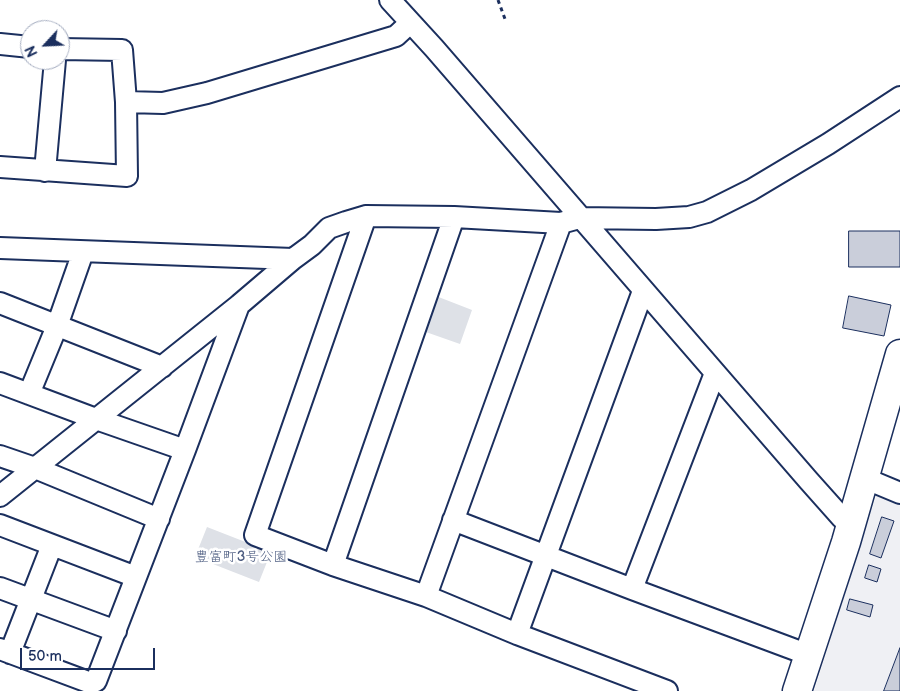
<!DOCTYPE html>
<meta charset="utf-8">
<style>
body{margin:0}
#map{position:relative;width:900px;height:691px;overflow:hidden;background:#fff;font-family:"Balsamiq Sans",sans-serif}
canvas{display:block}
.north{position:absolute;left:20px;top:20px;width:50px;height:50px;box-sizing:border-box;background:#fff;border:1px solid #a4acbf;border-radius:50%;rotate:245deg;font-size:14px;font-weight:700;line-height:20px;text-align:center;color:#1b2f5e}
.north::after{content:'';display:block;margin:auto;width:18px;height:22px;background:#1b2f5e;clip-path:polygon(50% 0,100% 100%,50% 72%,0 100%)}
.scale{position:absolute;left:20px;top:648px;width:135px;height:22px;box-sizing:border-box;border:2px solid #1b2f5e;border-top:0;padding-left:6px;font-size:15px;line-height:18px;white-space:nowrap;color:#1b2f5e;-webkit-text-stroke:4px #fff;paint-order:stroke}
</style>
<div id="map">
<canvas width="900" height="691"></canvas>
<div class="north">N</div>
<div class="scale">50 m</div>
</div>
<script>
const context = document.querySelector('canvas').getContext('2d');
context.lineJoin = 'round';
function paint(path, color) { context.fillStyle = color; context.fill(path, 'evenodd'); }
function trace(path, color, width, dash) { context.strokeStyle = color; context.lineWidth = width; context.lineCap = dash ? 'butt' : 'round'; context.setLineDash(dash || []); context.stroke(path); }
function drawText(font, color, halo, rows, align = 'center') {
  context.font = font + ' "Balsamiq Sans","Klee One",sans-serif'; context.lineWidth = 5; context.setLineDash([]); context.textBaseline = 'middle'; context.strokeStyle = halo; context.fillStyle = color; for (const [text, x, y, turn = 0] of rows) {
    context.save(); context.translate(x, y); context.rotate((+turn || 0) * Math.PI / 180); context.textAlign = isNaN(turn) ? turn : align; if (halo) context.strokeText(text, 0, 0); context.fillText(text, 0, 0); context.restore();
  }
}
paint(new Path2D(`
 M877,493L900,502V691H814Z`), '#eff0f4');
paint(new Path2D(`
 M436,296L472,310L460,344L423,331Z
 M207,527L271,552L259,582L195,557Z`), '#dee1e7');
const building = new Path2D(`
 M849,231H900V267H849Z
 M849,296L891,305L884,336L843,328Z
 M882,517L894,521L881,558L870,554Z
 M869,565L881,569L877,582L865,578Z
 M850,599L873,605L870,617L847,610Z
 M900,648V691H884Z`);
paint(building, '#caceda');
trace(building, '#1b2f5e', 1);
const street = new Path2D(`
 M390,0L434,48L809,481L842,518L852,522
 M0,44L30,47
 M126,102L163,103L207,93L396,36L410,23
 M0,167L127,176L126,102L122,50L60,49
 M45,171L55,60
 M366,216L255,535L333,565L426,596L561,223
 M0,248L293,259
 M0,303L162,367
 M0,383L96,419L185,450
 M29,394L57,326L83,252
 M0,456L35,468L159,519
 M865,477L876,483L900,493
 M0,496L239,305L293,259L312,245L329,228L346,222L366,216L454,217L561,223L579,218L656,219L689,217L707,212L751,190L828,144L900,97
 M453,520L632,589L809,655
 M0,525L136,577
 M333,565L454,217
 M0,588L116,631
 M632,589L715,373
 M426,596L517,634L667,691
 M517,634L643,291
 M0,649L91,683L96,681L185,450L239,305
 M10,653L52,545`);
const secondary = new Path2D(`
 M797,691L846,542L900,354`);
trace(street, '#1b2f5e', 24);
trace(secondary, '#1b2f5e', 31);
trace(new Path2D(`
 M498,0L505,19`), '#1b2f5e', 3, [4, 4]);
trace(street, '#fff', 20);
trace(secondary, '#fff', 28);
drawText('14px', '#4c5c80', '#fff', [
 ["豊富町3号公園",241,557]
]);
</script>
